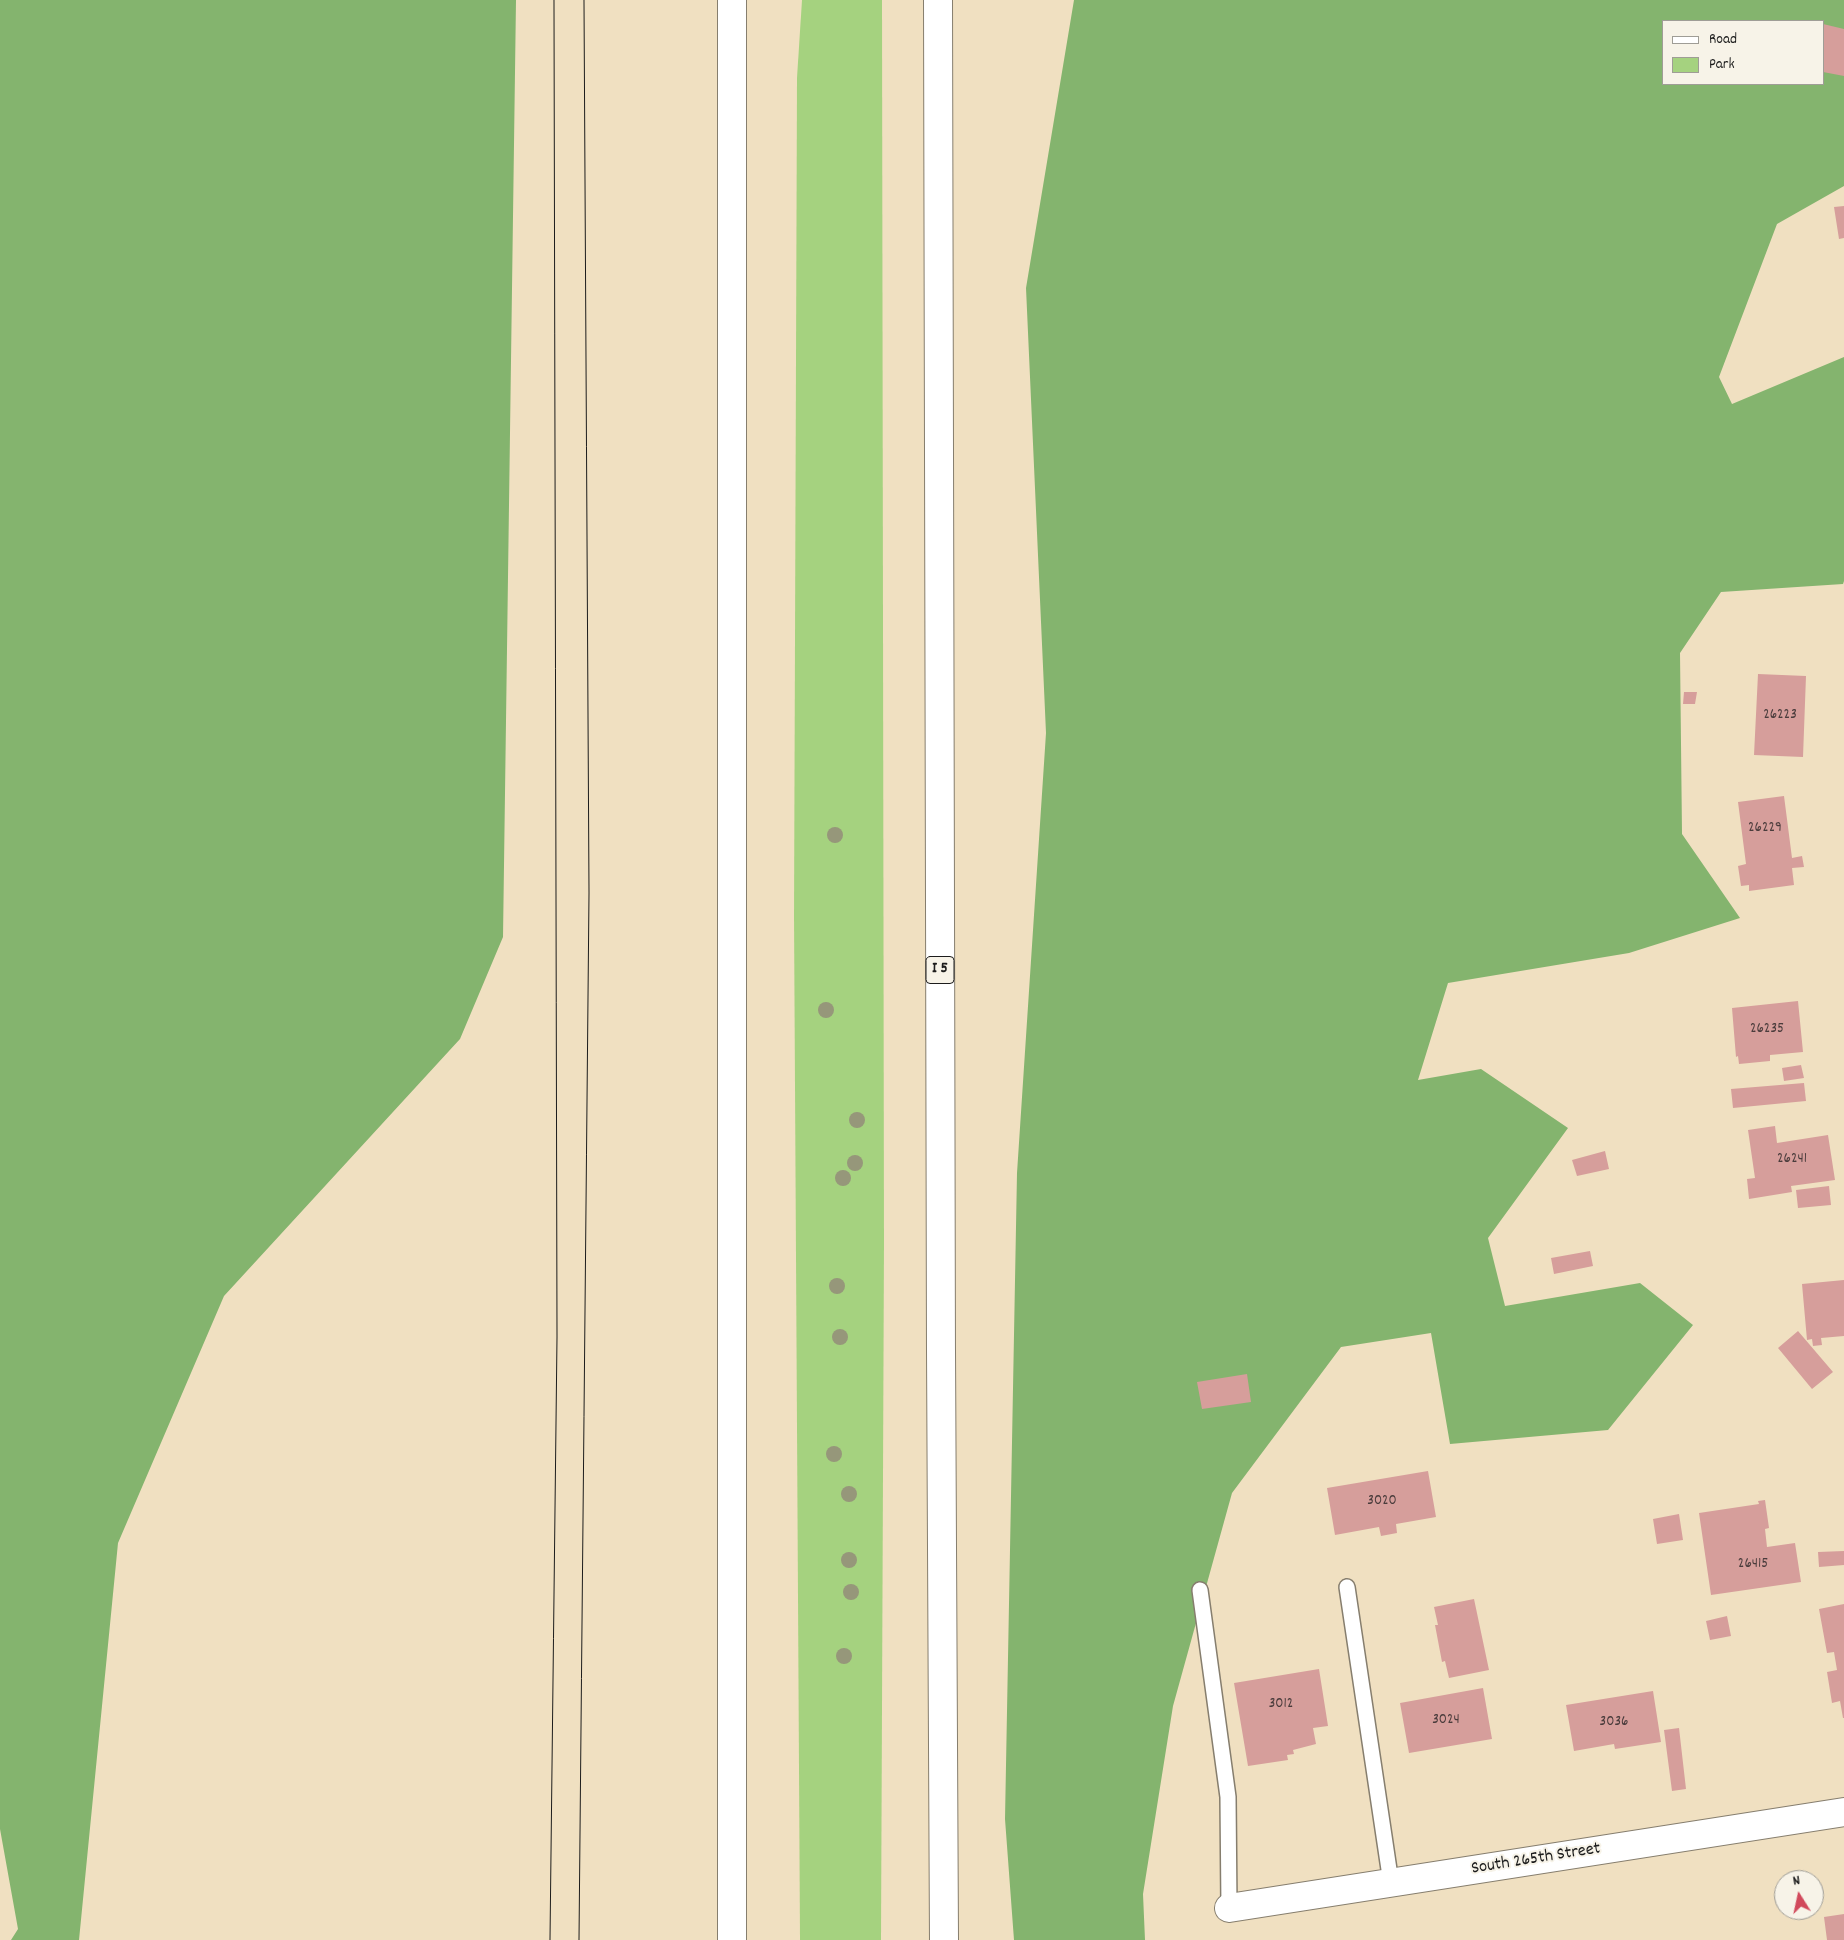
<!DOCTYPE html>
<style>
body{margin:0}
#map{position:relative;width:1844px;height:1940px;overflow:hidden;background:#f0e0c1;font-family:Dekko,sans-serif}
canvas{display:block}
.legend{position:absolute;left:1662px;top:20px;width:162px;height:65px;box-sizing:border-box;background:#f7f3e8;border:1px solid #9f9d96;margin:0;padding:6px 9px;list-style:none;font-size:15px;color:#1c1c1c}
.legend li{display:flex;align-items:center;gap:10px;height:25px}
.legend b{width:25px;border:1px solid #9f9d96}
.north{position:absolute;left:1774px;top:1870px;width:50px;height:50px;box-sizing:border-box;background:#f7f3e8;border:1px solid #9f9d96;border-radius:50%;rotate:350deg;font-size:14px;font-weight:700;line-height:20px;text-align:center;color:#1c1c1c}
.north::after{content:'';display:block;margin:auto;width:18px;height:22px;background:#d1495b;clip-path:polygon(50% 0,100% 100%,50% 72%,0 100%)}
</style>
<div id="map">
<canvas width="1844" height="1940"></canvas>
<ul class="legend">
<li><b style="height:6px;background:#fff"></b>Road</li>
<li><b style="height:14px;background:#a5d27f"></b>Park</li>
</ul>
<div class="north">N</div>
</div>
<script>
const context = document.querySelector('canvas').getContext('2d');
context.lineJoin = 'round';
function paint(path, color) { context.fillStyle = color; context.fill(path, 'evenodd'); }
function trace(path, color, width, dash) { context.strokeStyle = color; context.lineWidth = width; context.lineCap = dash ? 'butt' : 'round'; context.setLineDash(dash || []); context.stroke(path); }
function drawText(font, color, halo, rows, align = 'center') {
  context.font = font + ' Dekko,sans-serif'; context.lineWidth = 4; context.setLineDash([]); context.textBaseline = 'middle'; context.strokeStyle = halo; context.fillStyle = color; for (const [text, x, y, turn = 0] of rows) {
    context.save(); context.translate(x, y); context.rotate((+turn || 0) * Math.PI / 180); context.textAlign = isNaN(turn) ? turn : align; if (halo) context.strokeText(text, 0, 0); context.fillText(text, 0, 0); context.restore();
  }
}
paint(new Path2D(`
 M802,0H882L884,1243L881,1940H800L794,916L797,78Z`), '#a5d27f');
paint(new Path2D(`
 M0,0H516L503,937L460,1039L224,1296L118,1543L79,1940H11L18,1929L0,1829Z
 M1074,0H1844V186L1777,224L1719,377L1732,404L1844,357V581L1843,584L1721,592L1680,653L1682,834L1740,918L1629,953L1448,983L1418,1080L1481,1069L1568,1128L1488,1238L1505,1306L1640,1283L1693,1325L1608,1430L1450,1444L1431,1333L1341,1347L1232,1493L1173,1706L1143,1894L1145,1940H1014L1005,1819L1017,1173L1046,733L1026,288ZM1663,21H1823V84H1663Z`), '#84b46e');
paint(new Path2D(`
 M1823,24L1844,29V76L1823,72Z
 M1844,206V238L1839,239L1834,207Z
 M1758,674L1806,676L1803,757L1754,755Z
 M1684,692H1697L1695,704H1683Z
 M1784,796L1792,858L1802,856L1804,867L1792,868L1794,885L1749,891V885L1741,886L1738,866L1746,864L1738,802Z
 M1798,1001L1803,1052L1770,1055V1061L1739,1064L1738,1056L1736,1057L1732,1008Z
 M1801,1065L1804,1078L1784,1081L1782,1068Z
 M1804,1083L1806,1101L1733,1108L1731,1089Z
 M1775,1126L1777,1143L1828,1135L1835,1180L1791,1186L1792,1192L1749,1199L1747,1179L1755,1178L1748,1130Z
 M1605,1151L1609,1169L1577,1176L1572,1160Z
 M1829,1186L1831,1205L1798,1208L1796,1190Z
 M1590,1251L1593,1266L1554,1274L1551,1258Z
 M1844,1280V1336L1821,1338L1822,1345L1813,1346L1812,1339L1807,1340L1802,1284Z
 M1798,1331L1833,1372L1812,1389L1778,1348Z
 M1247,1374L1251,1402L1202,1409L1197,1382Z
 M1428,1471L1436,1517L1396,1524L1397,1533L1381,1536L1379,1527L1335,1535L1327,1488Z
 M1765,1500L1769,1528L1765,1529L1767,1547L1795,1543L1801,1582L1711,1595L1699,1513L1759,1504L1758,1501Z
 M1679,1514L1683,1540L1657,1544L1653,1519Z
 M1844,1551V1565L1819,1567L1818,1552Z
 M1474,1599L1489,1670L1449,1678L1445,1661L1442,1662L1435,1625H1438L1434,1607Z
 M1844,1604V1718H1843L1840,1701L1832,1703L1827,1672L1837,1670L1834,1652L1827,1653L1819,1609Z
 M1727,1616L1731,1636L1710,1640L1706,1621Z
 M1319,1669L1328,1726L1313,1728L1316,1744L1293,1750L1294,1754L1287,1755L1288,1760L1248,1766L1234,1683Z
 M1483,1688L1492,1739L1409,1753L1400,1703Z
 M1653,1691L1661,1742L1615,1749L1614,1744L1574,1751L1566,1705Z
 M1679,1728L1686,1789L1672,1791L1664,1730Z
 M1844,1914V1940H1827L1824,1917Z`), '#d69e9b');
const lane = new Path2D(`
 M1347,1587L1391,1883
 M1200,1590L1228,1797L1229,1908`);
const street = new Path2D(`
 M1229,1908L1844,1812`);
const highway = new Path2D(`
 M938,0L941,1350L944,1940
 M732,1940V0`);
trace(lane, '#867e6e', 18);
trace(street, '#867e6e', 30);
trace(highway, '#867e6e', 30);
trace(lane, '#fff', 15);
trace(street, '#fff', 28);
trace(highway, '#fff', 28);
trace(new Path2D(`
 M550,1940L557,1337L554,0
 M579,1940L589,893L584,0`), '#1c1c1c', 1);
context.fillStyle = '#96977a';
for (const [x, y] of [
 [835,835],
 [826,1010],
 [857,1120],
 [855,1163],
 [843,1178],
 [837,1286],
 [840,1337],
 [834,1454],
 [849,1494],
 [849,1560],
 [851,1592],
 [844,1656]
]) { context.beginPath(); context.arc(x, y, 8, 0, 2 * Math.PI); context.fill(); }
drawText('15px', '#4a3c3c', null, [
 ["26223",1780,716],
 ["26229",1765,829],
 ["26235",1767,1030],
 ["26241",1792,1160],
 ["3020",1382,1502],
 ["26415",1753,1565],
 ["3012",1281,1705],
 ["3024",1446,1721],
 ["3036",1614,1723]
]);
for (const [x, y, w] of [
 [940,970,28]
]) { const box = new Path2D(); box.roundRect(x - w / 2, y - 13.5, w, 27, 4); context.fillStyle = '#f7f3e8'; context.fill(box); trace(box, '#1c1c1c', 1); }
drawText('bold 16px', '#1c1c1c', null, [
 ["I 5",940,970]
]);
drawText('18px', '#1c1c1c', '#f7f3e8', [
 ["South 265th Street",1536,1860,-9]
]);
</script>
